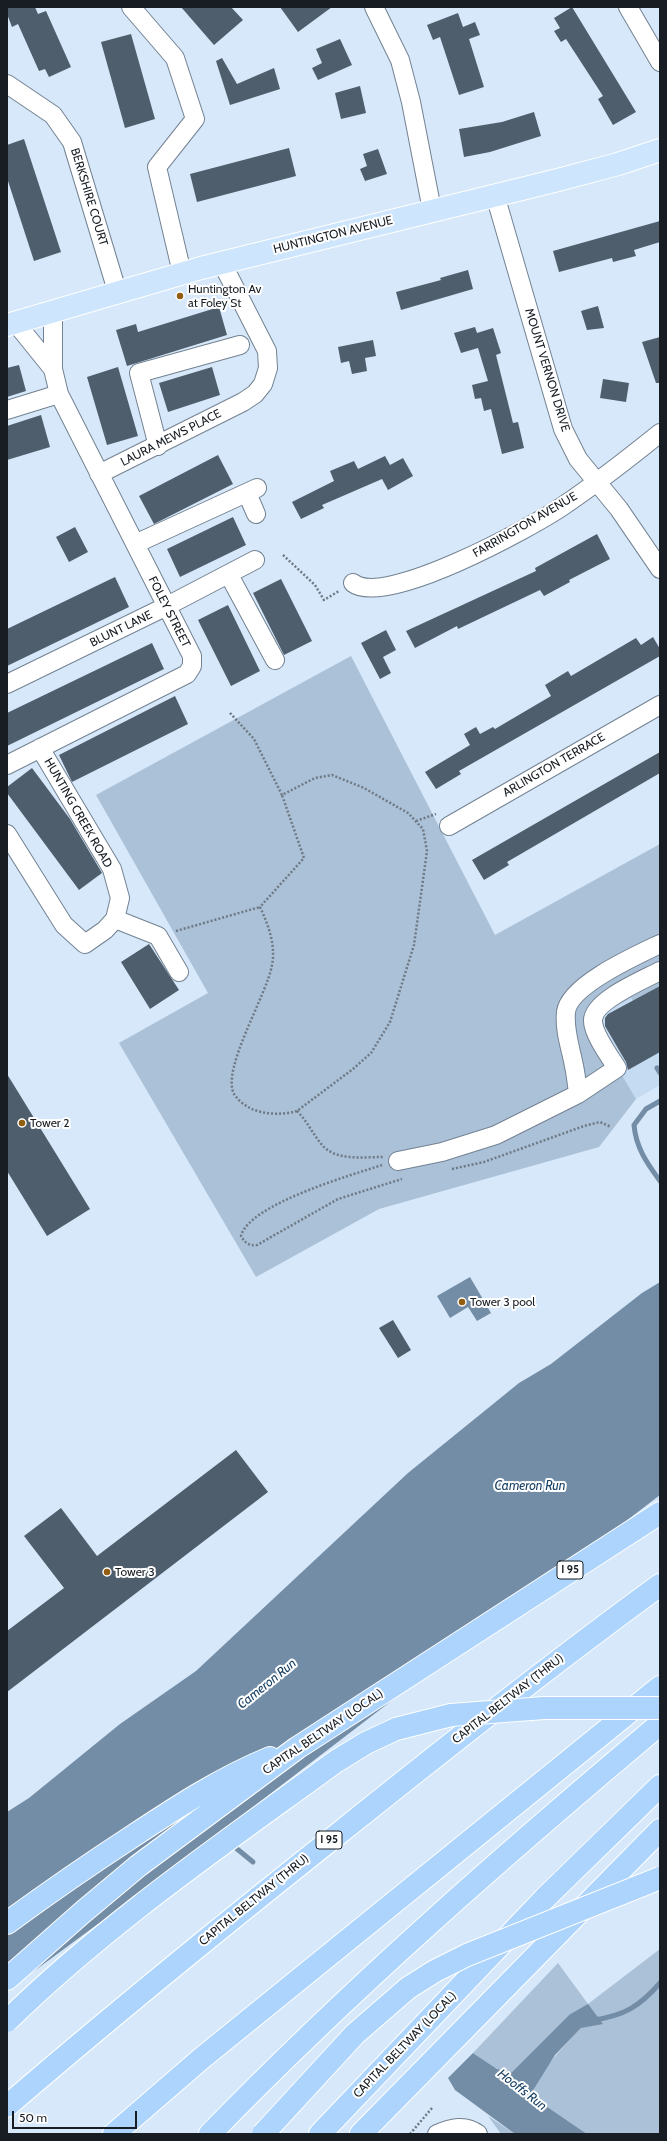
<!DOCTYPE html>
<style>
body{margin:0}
#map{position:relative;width:667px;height:2141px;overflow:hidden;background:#d6e8f9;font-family:Cabin,sans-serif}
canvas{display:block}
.frame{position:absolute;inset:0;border:8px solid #171d23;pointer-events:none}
.scale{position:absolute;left:12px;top:2111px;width:125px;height:18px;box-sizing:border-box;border:2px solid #171d23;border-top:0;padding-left:5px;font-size:12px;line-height:14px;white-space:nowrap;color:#171d23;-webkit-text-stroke:3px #fff;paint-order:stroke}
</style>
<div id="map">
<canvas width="667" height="2141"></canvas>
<div class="frame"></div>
<div class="scale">50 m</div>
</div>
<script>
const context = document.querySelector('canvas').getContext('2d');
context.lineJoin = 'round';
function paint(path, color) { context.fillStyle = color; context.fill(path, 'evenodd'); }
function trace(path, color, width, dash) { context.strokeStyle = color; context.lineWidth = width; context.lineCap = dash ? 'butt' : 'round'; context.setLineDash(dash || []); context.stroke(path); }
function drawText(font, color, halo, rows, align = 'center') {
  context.font = font + ' Cabin,sans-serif'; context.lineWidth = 4; context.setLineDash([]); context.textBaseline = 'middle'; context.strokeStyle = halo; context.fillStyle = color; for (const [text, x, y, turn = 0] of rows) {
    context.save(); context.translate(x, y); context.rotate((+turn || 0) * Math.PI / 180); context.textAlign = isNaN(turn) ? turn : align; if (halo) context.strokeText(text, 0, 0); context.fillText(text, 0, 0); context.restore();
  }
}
paint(new Path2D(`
 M631,998L660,1047V1085L636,1099L590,1021Z`), '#c4dbf2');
paint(new Path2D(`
 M351,656L495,935L660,844V1047L631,998L590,1021L636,1099L599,1147L379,1209L256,1277L119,1043L208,993L96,795Z
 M660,1949V2134H587L540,2102L532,2092C543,2067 563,2047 581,2028L569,2015L512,2072L497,2069L473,2053L558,1963L588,2004Z
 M488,2116L515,2134H501Z`), '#aac1d8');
paint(new Path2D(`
 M470,1277L491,1313L477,1321L468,1307L450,1318L437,1296Z
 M660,1282V1495L167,1873L7,1991V1812L29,1798L120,1724L196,1671L408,1473L519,1383L551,1364L642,1293Z
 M588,2004L603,2024L581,2028L555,2055L532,2092L540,2102L587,2134H515L455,2090L448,2078L473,2053L497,2069L512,2072L569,2015Z`), '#748da6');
trace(new Path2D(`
 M657,1068L660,1073
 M660,1101L646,1109L634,1125C636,1148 647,1163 660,1181
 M231,1844L253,1862
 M593,2020C624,2016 640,2006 660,1983`), '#748da6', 5);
paint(new Path2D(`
 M7,7H35L38,14L46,11L71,67L49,77L45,69L39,71L18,24L12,27L7,14Z
 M181,7H231L243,20L214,45Z
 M280,7H332L298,32Z
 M572,7L636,112L613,125L598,99L603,96L566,39L561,42L554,31L560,28L554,18Z
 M458,13L463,27L475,22L480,35L469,39L484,87L459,95L440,37L433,40L427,25Z
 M131,34L155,119L125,128L101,42Z
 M340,39L352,65L318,80L312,68L322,63L316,49Z
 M222,58L237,84L274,68L280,89L230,105L216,61Z
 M360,86L366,113L341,119L335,93Z
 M534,112L541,136L490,152L464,157L459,129L502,122Z
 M24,139L61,252L34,261L7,178V145Z
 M289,148L296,176L197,202L190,174Z
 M378,149L387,174L365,181L360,169L367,166L363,154Z
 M660,221V242L634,250L636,256L613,262L612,258L559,272L553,251Z
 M468,270L473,289L401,310L396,292L441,280L440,278Z
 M598,306L604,328L587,330L581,311Z
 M219,307L227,335L127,366L116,330L136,324L138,332Z
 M475,327L477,333L493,328L501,353L496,355L513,423L518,422L524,448L502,454L491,409L484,411L481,398L475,399L472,385L488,381L478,348L461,353L454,333Z
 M660,337V383H656L642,342Z
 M373,340L376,356L365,358L367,371L352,374L349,361L341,363L338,347Z
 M19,365L26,391L7,397V368Z
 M118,367L138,436L107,445L87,377Z
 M212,367L220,395L168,412L159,383Z
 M603,379L629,383L626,402L600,398Z
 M41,415L50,447L7,460V426Z
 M218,455L233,484L154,524L139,496Z
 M385,456L390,465L403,458L413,476L388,490L382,479L322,505L324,508L301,519L292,502L334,481L330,471L354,461L358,469Z
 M233,517L246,545L180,577L167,549Z
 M75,527L88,552L69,562L56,537Z
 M597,534L610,559L569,580L570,582L544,596L540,590L458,629L457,626L415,648L406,631L536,571L535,568Z
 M115,577L129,607L7,666V629Z
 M281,579L312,641L284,655L253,593Z
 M228,605L260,671L231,686L198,620Z
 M386,630L396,650L383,657L391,673L380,679L361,643Z
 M653,637L660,649V656L459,771L461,774L436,789L425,772L470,745L464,734L476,727L480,734L493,727L495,729L551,696L545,685L568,671L571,676L636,638L641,645Z
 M152,643L164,669L7,746V713Z
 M175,696L188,724L72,782L59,755Z
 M660,752V773L507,862L509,865L484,880L472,860Z
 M32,768L70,819L102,873L79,890L7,793V787Z
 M149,944L179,990L150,1009L121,962Z
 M660,986V1052L628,1070L626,1062L605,1026V1018L608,1014Z
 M7,1074L90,1209L47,1236L7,1171Z
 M393,1320L411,1350L398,1358L379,1328Z
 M236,1450L268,1492L7,1692V1631L64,1588L24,1536L61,1508L97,1556Z`), '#4f5e6c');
const minor = new Path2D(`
 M131,7L175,58L195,119L157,167L182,273
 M374,7L400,60L411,102L432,210
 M628,7L660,62
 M7,84L53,115L72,142L117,291
 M495,195L563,429L578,459L619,509L660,569
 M15,322L53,369
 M7,410L59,394
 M158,446L139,373L240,345
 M99,474L243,402L255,394L263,384L268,368L267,351L222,263
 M247,493L256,514
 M135,544L257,488
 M229,575L275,660
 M353,583C385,608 532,527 563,506C597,483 629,458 660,433
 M7,684L167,606L255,560
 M7,765L187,674L192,666V656L59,394L53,369V311
 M449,826L660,705
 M7,834L64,925L85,944L105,930L115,919L120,898L112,869L40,748
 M115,919L158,936L179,972
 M578,1094L617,1068C610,1057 593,1034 593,1021C592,1001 643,980 660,971
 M398,1161L442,1152L496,1135L578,1094C577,1085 576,1075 574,1066C571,1049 564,1031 566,1012C569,985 637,955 660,944
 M437,2134C451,2128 465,2124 478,2134`);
const major = new Path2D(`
 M7,325L201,268L558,180L618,164L660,150`);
const highway = new Path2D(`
 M7,1923C48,1893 90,1864 133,1836C177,1807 221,1778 270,1758
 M7,1979L83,1912L138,1866L297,1748L660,1513
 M7,2106C115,2013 226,1923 338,1834C444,1749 550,1665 660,1585
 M114,2134L202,2058L660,1687
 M210,2134C352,1988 504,1855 660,1724
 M320,2134L544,1899L660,1786
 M361,2134L660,1830`);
trace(minor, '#738292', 20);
trace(major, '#fff', 24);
trace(highway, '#fff', 24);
trace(new Path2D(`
 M283,555L315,585L324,600L339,591
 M230,713L254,739L282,795L315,778L332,775L364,788L408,813L423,829L427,851L414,945L390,1022L371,1053L353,1069L297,1111C283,1115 264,1115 250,1108C244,1105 238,1100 234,1094C221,1069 267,995 272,965C276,945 268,924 260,907L304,858L282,795
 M416,821L436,814
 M176,931L260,907
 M297,1111C308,1122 313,1135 323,1146C337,1161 364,1157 383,1157
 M382,1165C352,1175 249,1204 241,1236C245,1243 249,1246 257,1245L338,1199L402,1179
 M452,1169L484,1162L584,1126L600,1122L611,1127
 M410,2134L432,2108`), '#6e7984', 2.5, [2, 2]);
trace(minor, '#fff', 18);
trace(major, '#cde5fd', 22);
trace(highway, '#acd4fc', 22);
const highwayBridge = new Path2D(`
 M7,2021C106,1924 223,1844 335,1762L366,1743L396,1729L451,1715L544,1708H660
 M263,2134L355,2034L408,1988L435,1971L467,1955L660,1878`);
trace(highwayBridge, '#fff', 24, []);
trace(highwayBridge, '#acd4fc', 22);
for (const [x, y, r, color] of [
 [180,296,4,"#925d11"],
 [22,1123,4,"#925d11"],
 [462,1302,4,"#925d11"],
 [107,1572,4,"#925d11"]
]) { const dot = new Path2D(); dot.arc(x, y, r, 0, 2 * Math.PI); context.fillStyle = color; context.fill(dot); trace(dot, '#fff', 1.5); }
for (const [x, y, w] of [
 [570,1570,26],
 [329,1840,26]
]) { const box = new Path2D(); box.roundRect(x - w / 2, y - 9, w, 18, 3); context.fillStyle = '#fff'; context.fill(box); trace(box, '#171d23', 1); }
drawText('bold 11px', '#171d23', null, [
 ["I 95",570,1570],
 ["I 95",329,1840]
]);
drawText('12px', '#171d23', '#fff', [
 ["BERKSHIRE COURT",89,197,73],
 ["HUNTINGTON AVENUE",333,235,-14],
 ["MOUNT VERNON DRIVE",547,370,73],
 ["LAURA MEWS PLACE",171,438,-27],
 ["FARRINGTON AVENUE",525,525,-30],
 ["FOLEY STREET",169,612,63],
 ["BLUNT LANE",121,629,-26],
 ["ARLINGTON TERRACE",554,765,-30],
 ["HUNTING CREEK ROAD",78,813,60],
 ["CAPITAL BELTWAY (THRU)",508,1699,-38],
 ["CAPITAL BELTWAY (LOCAL)",323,1732,-34],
 ["CAPITAL BELTWAY (THRU)",254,1900,-39],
 ["CAPITAL BELTWAY (LOCAL)",405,2045,-46]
]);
drawText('12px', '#171d23', '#fff', [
 ["Huntington Av",188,289],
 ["at Foley St",188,303],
 ["Tower 2",30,1123],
 ["Tower 3 pool",470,1302],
 ["Tower 3",115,1572]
], 'left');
drawText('italic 13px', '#174064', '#fff', [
 ["Cameron Run",530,1486],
 ["Cameron Run",267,1684,-39],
 ["Hooffs Run",522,2090,38]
]);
</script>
